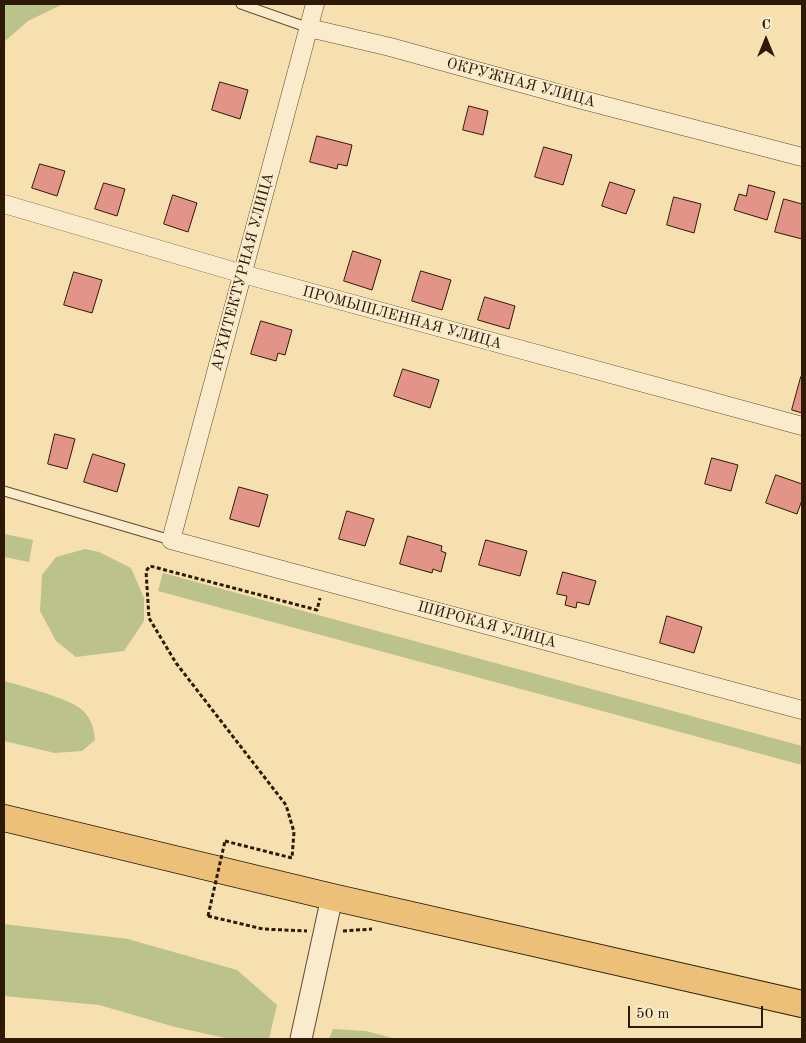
<!DOCTYPE html>
<meta charset="utf-8">
<style>
body{margin:0}
#map{position:relative;width:806px;height:1043px;overflow:hidden;background:#f7e0b0;font-family:"Old Standard TT",serif}
canvas{display:block}
.frame{position:absolute;inset:0;border:5px solid #2d1906;pointer-events:none}
.north{position:absolute;left:741px;top:15px;width:50px;height:50px;-webkit-text-stroke:4px #faebcc;paint-order:stroke;rotate:0deg;font-size:14px;font-weight:700;line-height:20px;text-align:center;color:#2d1906}
.north::after{content:'';display:block;margin:auto;width:18px;height:22px;background:#2d1906;clip-path:polygon(50% 0,100% 100%,50% 72%,0 100%)}
.scale{position:absolute;left:628px;top:1006px;width:135px;height:22px;box-sizing:border-box;border:2px solid #2d1906;border-top:0;padding-left:6px;font-size:15px;line-height:18px;white-space:nowrap;color:#2d1906;-webkit-text-stroke:4px #faebcc;paint-order:stroke}
</style>
<div id="map">
<canvas width="806" height="1043"></canvas>
<div class="frame"></div>
<div class="north">С</div>
<div class="scale">50 m</div>
</div>
<script>
const context = document.querySelector('canvas').getContext('2d');
context.lineJoin = 'round';
function paint(path, color) { context.fillStyle = color; context.fill(path, 'evenodd'); }
function trace(path, color, width, dash) { context.strokeStyle = color; context.lineWidth = width; context.lineCap = dash ? 'butt' : 'round'; context.setLineDash(dash || []); context.stroke(path); }
function drawText(font, color, halo, rows, align = 'center') {
  context.font = font + ' "Old Standard TT",serif'; context.lineWidth = 4; context.setLineDash([]); context.textBaseline = 'middle'; context.strokeStyle = halo; context.fillStyle = color; for (const [text, x, y, turn = 0] of rows) {
    context.save(); context.translate(x, y); context.rotate((+turn || 0) * Math.PI / 180); context.textAlign = isNaN(turn) ? turn : align; if (halo) context.strokeText(text, 0, 0); context.fillText(text, 0, 0); context.restore();
  }
}
paint(new Path2D(`
 M4,4H63L28,21L4,42Z
 M4,534L33,540L29,562L4,557Z
 M85,549L99,552L131,568L144,598V621L124,651L76,657L56,641L40,611L42,575L56,557Z
 M163,573L802,746V765L158,591Z
 M4,681C22,686 68,698 81,709C91,717 94,728 95,740L82,751L55,753L4,741Z
 M4,924L128,939L237,970L277,1005L269,1039L225,1038L175,1027L99,1005L4,996Z
 M333,1029L366,1031L396,1039H329Z`), '#bcc28c');
const building = new Path2D(`
 M220,82L248,90L240,119L212,110Z
 M469,106L488,111L483,135L463,130Z
 M317,136L352,145L347,166L338,164L337,169L310,162Z
 M544,147L572,155L563,185L535,177Z
 M40,164L65,171L57,196L32,188Z
 M610,182L635,190L626,214L602,206Z
 M104,183L125,189L117,216L95,209Z
 M749,185L775,192L767,220L734,210L739,194L746,196Z
 M173,195L197,203L188,232L164,224Z
 M674,197L701,204L694,233L667,225Z
 M784,199L802,204V239L775,232Z
 M353,251L381,260L372,290L344,281Z
 M421,271L451,280L442,310L412,301Z
 M74,272L102,280L92,313L64,305Z
 M485,297L515,306L509,329L478,320Z
 M261,321L292,330L285,355L278,353L276,361L251,354Z
 M403,369L439,380L430,408L394,396Z
 M801,377L802,378V413L792,410Z
 M55,434L75,439L67,469L48,464Z
 M93,454L125,464L117,492L84,482Z
 M712,458L738,465L731,491L705,484Z
 M776,475L802,484V500L797,514L766,503Z
 M239,487L268,495L259,527L230,519Z
 M347,511L374,519L365,546L339,539Z
 M408,536L442,546L441,551L446,553L441,572L433,569L432,573L400,564Z
 M486,540L527,551L520,576L479,565Z
 M563,572L596,581L589,605L577,602L576,608L565,605L567,596L557,594Z
 M667,616L702,627L694,653L660,643Z`);
paint(building, '#e29488');
trace(building, '#2d1906', 1);
const service = new Path2D(`
 M241,4L309,28
 M4,491L171,540`);
const minor = new Path2D(`
 M315,4L171,540L802,710
 M309,28L390,47L575,98L802,157
 M4,204L243,274L802,426`);
const tertiary = new Path2D(`
 M301,1039L332,897`);
const primary = new Path2D(`
 M4,818L332,897L802,1004`);
trace(service, '#604b30', 11);
trace(minor, '#604b30', 19);
trace(tertiary, '#604b30', 23);
trace(primary, '#2d1906', 28);
trace(new Path2D(`
 M225,841L292,858L294,832L286,805L176,663L149,618L146,571L150,566L317,610L320,598
 M208,916L263,929L307,931
 M343,931L372,929`), '#2d1906', 3, [4, 2.5]);
trace(service, '#faebcc', 9);
trace(minor, '#faebcc', 18);
trace(tertiary, '#faebcc', 21);
trace(primary, '#ecc078', 26);
trace(new Path2D(`
 M208,916L225,841`), '#2d1906', 3, [4, 2.5]);
drawText('15px', '#2d1906', '#faebcc', [
 ["ОКРУЖНАЯ УЛИЦА",521,83,15],
 ["АРХИТЕКТУРНАЯ УЛИЦА",243,272,-75],
 ["ПРОМЫШЛЕННАЯ УЛИЦА",402,318,15],
 ["ШИРОКАЯ УЛИЦА",487,625,15]
]);
</script>
